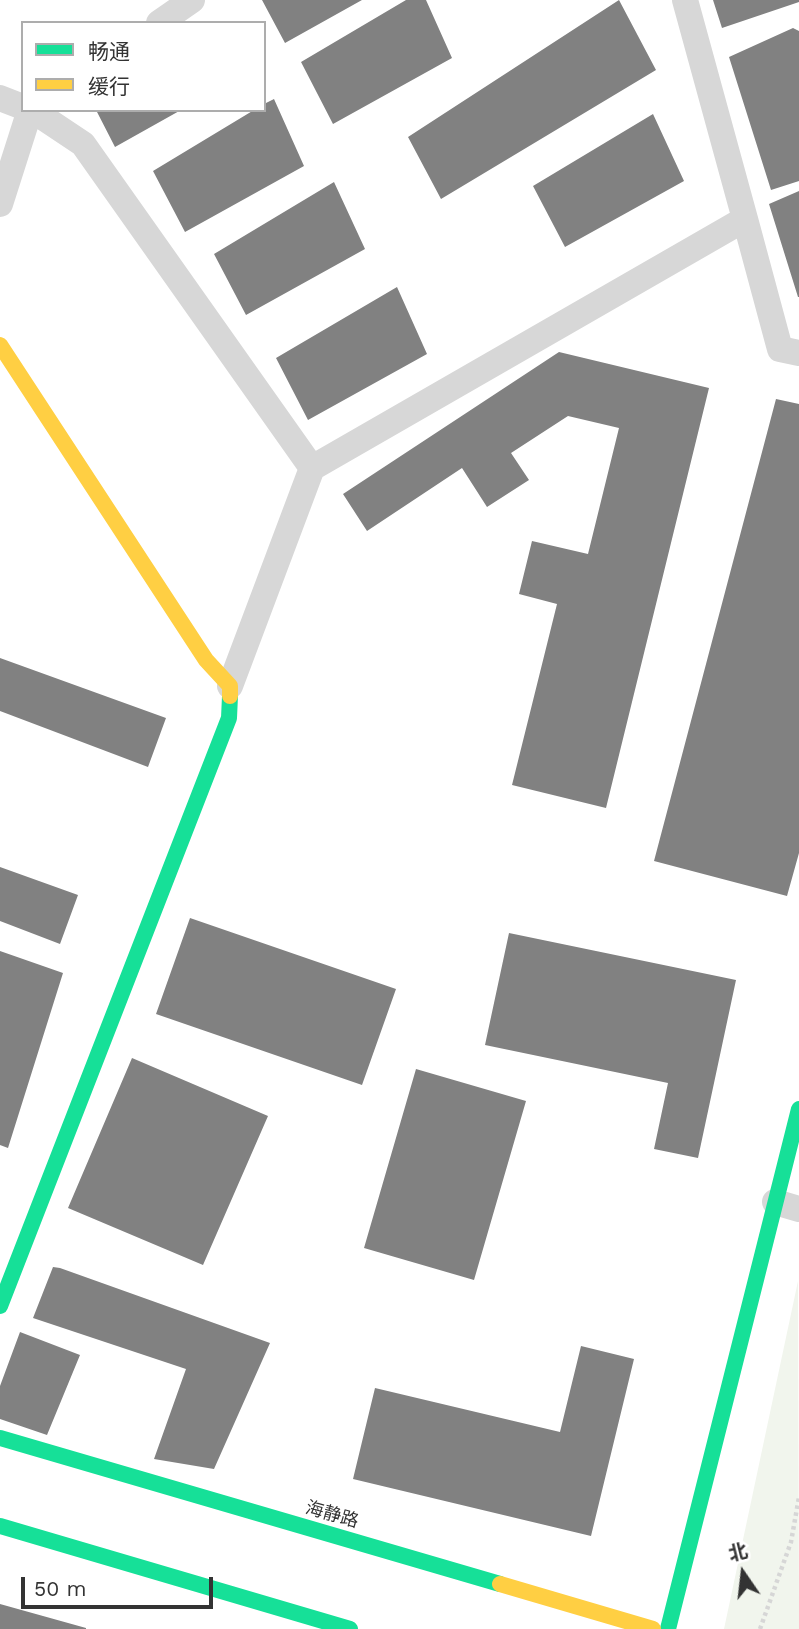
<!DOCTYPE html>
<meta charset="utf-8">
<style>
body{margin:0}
#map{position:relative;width:799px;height:1629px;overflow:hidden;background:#fff;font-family:"Work Sans","Noto Sans SC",sans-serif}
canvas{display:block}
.legend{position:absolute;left:21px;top:21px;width:245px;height:91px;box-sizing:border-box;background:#fff;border:2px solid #adadad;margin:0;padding:9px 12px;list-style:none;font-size:21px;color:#333}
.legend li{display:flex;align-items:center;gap:14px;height:35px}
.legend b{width:35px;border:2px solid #adadad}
.north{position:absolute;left:708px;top:1538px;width:70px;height:70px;-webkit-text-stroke:5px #fff;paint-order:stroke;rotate:346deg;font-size:19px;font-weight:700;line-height:28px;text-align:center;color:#333}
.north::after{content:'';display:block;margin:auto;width:24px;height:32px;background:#333;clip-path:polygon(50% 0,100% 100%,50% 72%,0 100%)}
.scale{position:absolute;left:21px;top:1577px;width:192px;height:32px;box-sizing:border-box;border:4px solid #333;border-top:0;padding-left:9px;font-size:21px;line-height:24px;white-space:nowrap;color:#333;-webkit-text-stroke:5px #fff;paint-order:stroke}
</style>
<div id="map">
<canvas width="799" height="1629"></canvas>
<ul class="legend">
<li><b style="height:9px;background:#16e098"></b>畅通</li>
<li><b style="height:9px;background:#ffcf43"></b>缓行</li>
</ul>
<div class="north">北</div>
<div class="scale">50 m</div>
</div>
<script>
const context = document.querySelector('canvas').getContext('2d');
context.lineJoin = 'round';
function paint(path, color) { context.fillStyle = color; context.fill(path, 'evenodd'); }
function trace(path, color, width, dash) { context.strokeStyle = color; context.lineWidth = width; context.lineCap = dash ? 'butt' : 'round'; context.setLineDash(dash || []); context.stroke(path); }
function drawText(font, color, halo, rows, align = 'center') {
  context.font = font + ' "Work Sans","Noto Sans SC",sans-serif'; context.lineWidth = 7; context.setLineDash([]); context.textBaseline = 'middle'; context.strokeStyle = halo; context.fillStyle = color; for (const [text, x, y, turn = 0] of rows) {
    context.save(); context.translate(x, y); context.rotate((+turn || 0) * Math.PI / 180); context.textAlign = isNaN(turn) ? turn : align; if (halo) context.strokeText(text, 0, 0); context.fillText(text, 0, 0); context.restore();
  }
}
paint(new Path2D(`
 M798,1281L799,1629H724Z`), '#f1f5ed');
paint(new Path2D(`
 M262,0H362L285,43Z
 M406,0H426L452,58L333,124L301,62Z
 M619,0L656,70L441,199L408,137Z
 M713,0H799V2L722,28Z
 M793,28L799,31V181L771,190L729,57Z
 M274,99L304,166L185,232L153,171L254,110H264V104Z
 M96,110H181L115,147Z
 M653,114L684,181L565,247L533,186Z
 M334,182L365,249L246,315L214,254Z
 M799,191V297H798L769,204Z
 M397,287L427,354L308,420L276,358Z
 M559,352L709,388L606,808L512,785L557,604L519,594L532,541L588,554L619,428L568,416L511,453L529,480L487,507L462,468L367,531L343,494Z
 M776,399L799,404V853L787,896L654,861Z
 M0,658L166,718L148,767L0,711Z
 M0,867L78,895L60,944L0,921Z
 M190,918L396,989L362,1085L156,1014Z
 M509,933L736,980L698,1158L654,1149L668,1083L485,1045Z
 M0,951L63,973L8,1148L0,1145Z
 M132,1058L268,1116L203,1265L68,1208Z
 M416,1069L526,1101L474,1280L364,1248Z
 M53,1267L60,1268L270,1343L214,1469L154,1459L186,1369L33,1318Z
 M20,1332L80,1355L47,1435L0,1419V1386Z
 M581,1346L634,1359L591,1536L353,1479L375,1388L560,1432Z
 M0,1604L86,1628V1629H0Z`), '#818181');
trace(new Path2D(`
 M760,1629L791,1542L799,1497`), '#d6d6d6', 4.5, [3.5, 3.5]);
trace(new Path2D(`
 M685,0L745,219
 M159,23L192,0
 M0,98L23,107
 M32,110L83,144L312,468L230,686
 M0,204L30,110
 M312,468L745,219L780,349L799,353
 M775,1202L799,1209`), '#d7d7d7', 26);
trace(new Path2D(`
 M0,1306L229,718L230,696
 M0,1438L500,1584
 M0,1526L350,1629
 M668,1629L799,1109`), '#16e098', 16);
trace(new Path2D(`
 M0,345L206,660L230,686V696
 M500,1584L653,1629`), '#ffcf43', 16);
drawText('18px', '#333', '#fff', [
 ["海静路",332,1515,16]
]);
</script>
